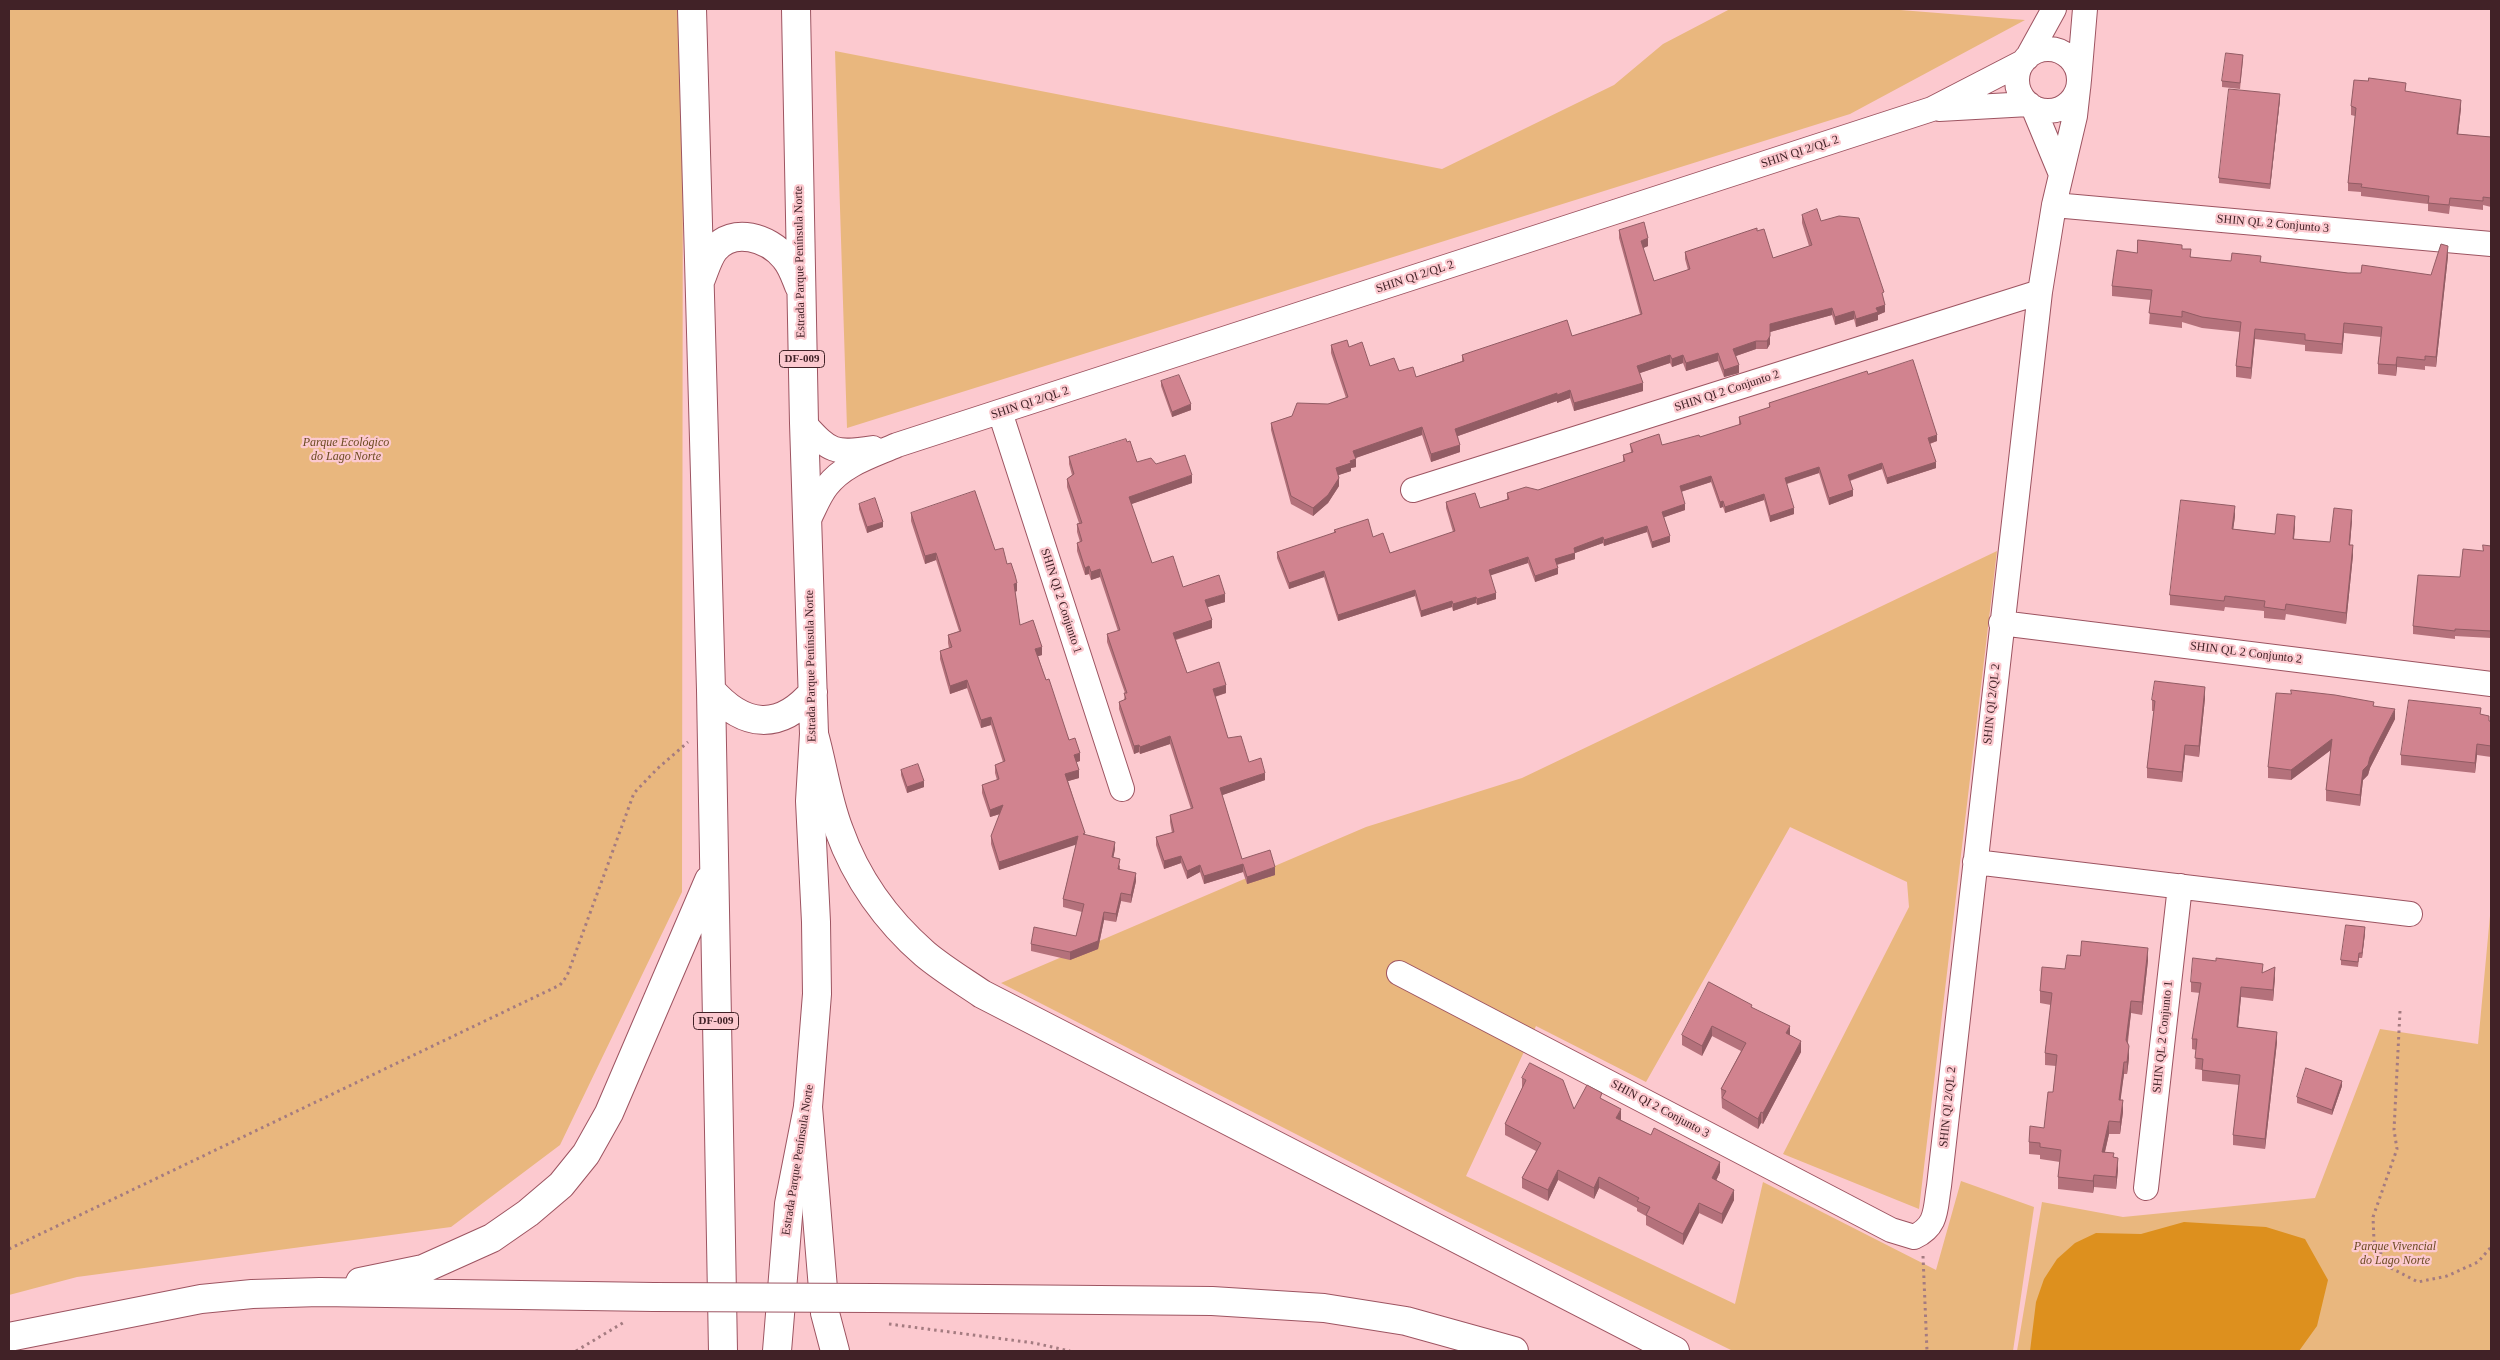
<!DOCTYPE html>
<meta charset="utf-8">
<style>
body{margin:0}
#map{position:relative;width:2500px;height:1360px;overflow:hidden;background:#fcc9cf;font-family:Georgia,serif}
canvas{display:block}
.frame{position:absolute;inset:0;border:10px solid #412227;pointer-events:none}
</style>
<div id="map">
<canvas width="2500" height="1360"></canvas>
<div class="frame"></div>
</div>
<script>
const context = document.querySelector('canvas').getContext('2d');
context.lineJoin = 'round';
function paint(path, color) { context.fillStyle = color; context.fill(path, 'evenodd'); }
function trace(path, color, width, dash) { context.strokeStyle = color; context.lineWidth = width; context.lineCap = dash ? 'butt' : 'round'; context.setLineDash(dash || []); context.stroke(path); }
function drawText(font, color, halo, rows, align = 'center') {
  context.font = font + ' Georgia,serif'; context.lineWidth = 4.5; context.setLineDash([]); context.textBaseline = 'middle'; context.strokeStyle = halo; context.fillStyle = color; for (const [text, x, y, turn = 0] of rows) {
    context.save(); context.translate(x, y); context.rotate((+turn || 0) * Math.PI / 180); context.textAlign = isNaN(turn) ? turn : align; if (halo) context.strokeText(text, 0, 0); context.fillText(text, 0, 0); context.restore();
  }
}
paint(new Path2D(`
 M9,9H683L682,892L560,1145L451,1227L77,1277L9,1295Z
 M1730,9H1888L2025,20L1850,114L847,428L835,51L1442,169L1614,85L1663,44Z
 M1997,551L1919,1209L1783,1154L1909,907L1907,882L1790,827L1646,1082L1536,1026L1466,1176L1735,1304L1763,1182L1936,1270L1961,1181L2034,1207L2013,1351H1733L1448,1212L1001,983L1366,827L1522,778Z
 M2491,905V1351H2017L2042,1202L2123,1217L2315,1198L2380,1029L2478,1044Z`), '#e9b77e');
paint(new Path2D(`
 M2184,1222L2266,1227L2305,1239L2328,1280L2317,1326L2299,1351H2030L2036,1302L2044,1279L2057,1259L2075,1243L2096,1233L2141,1234Z`), '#dd901e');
const minor = new Path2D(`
 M2017 80a31 31 0 1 1 62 0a31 31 0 1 1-62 0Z
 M2027,58L2054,9
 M2079,80L2085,9
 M2033,107L2060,172
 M1939,109L2029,104
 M2054,205L2491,244
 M1000,412L1122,789
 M804,423C830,452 834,454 873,448
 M1413,490L2040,292
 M808,521C814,510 819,496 827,486C844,464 872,456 897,445L1932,109L2023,62
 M2001,623L2491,684
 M1975,862L2410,914
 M1399,973L1891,1230L1914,1237C1938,1226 1935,1209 1939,1186L2040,292L2054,205L2075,116L2078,89
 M2146,1188L2180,886`);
const major = new Path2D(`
 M692,9L711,690L723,1351
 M701,279C705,269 708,258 714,250C733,226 769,238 785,258C792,266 795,276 799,286
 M711,690C744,728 780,731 813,692
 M360,1282L423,1269L492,1238L528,1213L561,1185L586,1154L609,1113L709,880
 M874,1298L1212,1301L1324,1308L1406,1321L1514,1351
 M9,1337L201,1299L252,1294L320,1292L654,1297
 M777,1351L789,1204L808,1107L817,994L816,922L810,801L814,734L804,423L796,9`);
const highway = new Path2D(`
 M814,734C823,766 827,799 839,830C856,878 887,921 925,954C943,969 963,981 982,994L1675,1351
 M808,1107L825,1313L835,1351`);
trace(minor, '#9d5461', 26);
trace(major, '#9d5461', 30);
trace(highway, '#9d5461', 30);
trace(new Path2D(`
 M2400,1011L2394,1130L2397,1149L2373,1217L2374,1241L2389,1267L2418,1282L2447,1276L2478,1262L2491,1247
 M9,1249L560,985L567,976L634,793L657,769L688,742
 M1923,1256L1927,1351
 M889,1324L1034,1343L1070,1351
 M576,1351L626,1321`), '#a47b80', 3, [2.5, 4]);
trace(minor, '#fff', 24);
trace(major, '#fff', 28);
trace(highway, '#fff', 28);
const majorBridge = new Path2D(`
 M654,1297L874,1298`);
trace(majorBridge, '#9d5461', 30, []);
trace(majorBridge, '#fff', 28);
paint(new Path2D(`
 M2243,60L2240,89L2222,87V81Z
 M2406,91L2461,108L2458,134L2491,137V207L2483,205V210L2450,206L2449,214L2428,211V204L2361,196V192L2348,191V183L2355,116L2351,115V106Z
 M2280,99L2270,189L2219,183V178Z
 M1802,215L1821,221L1884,300L1885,312L1878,315V320L1856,327L1854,319L1835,325L1832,315L1770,332V344L1767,349H1756L1736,356L1739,373L1724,377L1718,361L1686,371L1683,363L1672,367L1670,363L1640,373L1643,391L1574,411L1570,398L1557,403V401L1458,436L1460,452L1431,462L1422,435L1355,458L1356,467L1351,468V471L1338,475L1339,486L1328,503L1313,516L1291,504L1271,430V423L1346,398L1331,353V345L1349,347L1370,366L1399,371L1416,377L1462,361V355L1572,336L1640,314L1619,238V230L1648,246L1643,248L1654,281L1688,270L1685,259V252L1757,231L1773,258L1809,246L1802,223Z
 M2182,249L2191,257L2231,261L2261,263L2348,273L2431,275L2448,256L2436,367L2425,366V370L2397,367L2396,376L2378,374V364L2381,337L2344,333L2342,354L2305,351V345L2255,339L2251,379L2236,377V366L2240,332L2202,328L2182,322V328L2149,324L2151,300L2112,296V286Z
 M1868,374L1937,441L1930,444L1936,468L1887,484L1882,469L1850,481L1853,496L1829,505L1819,473L1787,484L1794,514L1770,522L1764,500L1725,513L1723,507L1720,508L1711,482L1681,492L1685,510L1664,517L1670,542L1652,548L1647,532L1604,546L1603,543L1575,553V559L1557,565L1558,574L1535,582L1528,563L1490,575L1496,599L1477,605L1476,603L1453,611L1452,607L1421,617L1415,596L1338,621L1324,577L1289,589L1277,558V552L1334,533V530L1373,537L1390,553L1453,532L1446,508V502L1480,508L1507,499V493L1538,490L1623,462V455L1631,452L1630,444L1662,445L1700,437L1739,425V417L1769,408V403Z
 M1161,381L1191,410L1172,417L1161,386Z
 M1127,442L1137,462L1156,464L1192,483L1131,504L1152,563L1183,587L1225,602L1207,607L1212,628L1176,640L1187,673L1226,693L1215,697L1228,738L1265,780L1222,795L1242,859L1275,875L1247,884L1243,872L1204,884L1200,872L1187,879L1181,863L1164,869L1156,845V837L1172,833L1170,822V815L1191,809L1170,744L1140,754L1139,752L1134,754L1119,709V702L1124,700L1125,693L1107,642V634L1118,631L1100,577L1091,580L1089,574L1085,575L1077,551V543L1080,542L1077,532V524L1079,523L1067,487V479L1072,475L1069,464V457Z
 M859,504L883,527L867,533L859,509Z
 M911,513L995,550L1007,564L1017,591L1015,592L1020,625L1042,655L1038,656L1046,680L1069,740L1080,761L1076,762L1079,778L1068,781L1085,835L1115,849L1113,857L1120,866V869L1136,881L1131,903L1121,901L1116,922L1104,920L1098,949L1070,960L1031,951V944L1076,936L1082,912L1063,907V899L1076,844L999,870L991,844V836L1000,814L990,817L982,793V785L997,780L995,773V765L1003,762L991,725L981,728L967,688L950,694L940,659V651L949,648L948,643V635L959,631L936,560L925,564L911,521Z
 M2235,516L2233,529L2275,534L2295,526L2294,539L2330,542L2352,520L2350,545L2353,555L2346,624L2286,614L2285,620L2264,618V611L2225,607L2224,611L2170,605V595Z
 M2491,546V638L2455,636V639L2413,634V626L2460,577L2483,551Z
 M2205,698L2199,757L2185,755L2182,782L2147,778V768L2154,711H2152V700Z
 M2374,706L2395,719L2370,768L2368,775L2363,780L2360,806L2326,801V790L2331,750L2291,780L2268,778V767Z
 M2481,714L2489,721H2491V757L2477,755L2475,773L2401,765V755Z
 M901,770L924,787L907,793L901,775Z
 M2365,933L2362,958H2359L2358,967L2341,965V960Z
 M2080,956L2148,960L2142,1015L2131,1013L2128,1042L2129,1058L2127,1074H2124L2120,1100L2123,1112L2120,1134H2109L2105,1152L2114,1157L2118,1170L2116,1189L2094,1187L2093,1193L2058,1189V1177L2060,1162L2040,1159V1155L2029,1154V1142L2044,1128L2053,1092L2056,1066L2045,1065V1053L2051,1005L2040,1003V991Z
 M2263,973L2275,977L2273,1001L2241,997L2238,1027L2277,1042L2265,1149L2233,1145V1135L2239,1085L2202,1081V1070L2195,1069L2196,1050L2192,1049V1039L2200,993L2191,992V982Z
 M1752,1008L1790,1035L1801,1052L1763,1124L1761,1123L1758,1129L1722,1108L1721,1089L1741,1051L1712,1036L1702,1056L1682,1045V1035Z
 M1522,1078L1574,1109L1602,1099L1621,1119V1120L1720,1172L1716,1181L1734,1200L1722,1224L1699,1213L1683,1245L1646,1225V1216L1637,1211V1208L1599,1188L1594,1199L1558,1180L1548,1201L1522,1188V1178L1536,1151L1505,1135V1124L1522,1089Z
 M2342,1086L2332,1115L2297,1103V1097Z`), '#b4717b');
paint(new Path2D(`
 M2280,94V99L2270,189V184Z
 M2461,100V108L2457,143V134Z
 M1648,238V246L1641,249V241Z
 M2448,246V256L2436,367V357Z
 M1885,305V312L1878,315V320L1856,327V319L1876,308Z
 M1832,308V315L1770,332V324Z
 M1854,311V319L1835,325V317Z
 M2344,323V333L2342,354V344Z
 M2255,329V339L2251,379V368Z
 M1770,336V344L1767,349V341Z
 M1756,341V349L1733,357V349Z
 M1718,353V361L1686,371V363Z
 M1670,355V363L1637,374V366Z
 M1683,355V363L1672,367V359Z
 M2397,357V367L2396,376V365Z
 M1739,365V373L1724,377V370Z
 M1643,383V391L1574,411V403Z
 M1570,390V398L1557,403V395Z
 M1557,393V401L1455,437V429Z
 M1191,404V410L1172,417V412Z
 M1422,427V435L1353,459V451Z
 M1937,435V441L1928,444V438Z
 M1460,445V452L1431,462V454Z
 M1356,459V467L1351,468V471L1336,476V468Z
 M1936,462V468L1887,484V478Z
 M1882,463V469L1848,481V475Z
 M1819,467V473L1785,484V478Z
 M1192,475V483L1129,505V497Z
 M1711,476V482L1680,492V486Z
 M1339,478V486L1328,503L1313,516V508Z
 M1853,490V496L1829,505V498Z
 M1764,494V500L1725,513V507Z
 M1723,501V507L1720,508V502Z
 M1685,504V510L1662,518V512Z
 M2235,506V516L2232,539V529Z
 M1794,508V514L1770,522V516Z
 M2352,510V520L2349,555V545Z
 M2295,516V526L2293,549V539Z
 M883,522V527L867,533V527Z
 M1647,526V532L1604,546V540Z
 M1670,536V542L1652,548V542Z
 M1603,537V543L1575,553V559L1555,565V559L1574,548Z
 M2353,545V555L2346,624V613Z
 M936,553V560L925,564V556Z
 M1528,557V563L1489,576V570Z
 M1089,566V574L1085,575V568Z
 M1558,568V574L1535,582V576Z
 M1100,569V577L1091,580V572Z
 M1324,571V577L1289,589V583Z
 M1017,583V591L1014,592V584Z
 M1415,590V596L1338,621V615Z
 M1496,593V599L1477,605V599Z
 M1225,594V602L1205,608V600Z
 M1476,597V603L1453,611V604Z
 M1452,601V607L1421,617V611Z
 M1212,620V628L1173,640V633Z
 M1042,647V655L1035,657V649Z
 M967,680V688L950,694V686Z
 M1226,685V693L1213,697V689Z
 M2205,687V698L2199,757V746Z
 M2395,709V719L2370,768L2368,775L2363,780L2360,806V795L2363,770Z
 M991,717V725L981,728V720Z
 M1170,736V744L1140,754V747Z
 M2332,739V749L2291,780V770Z
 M2477,744V755L2475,773V763Z
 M1139,745V752L1134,754V746Z
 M2185,745V755L2182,782V772Z
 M1080,753V761L1074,763V755Z
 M1079,770V778L1065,782V774Z
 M1265,773V780L1220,796V788Z
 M924,781V787L907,793V787Z
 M1003,805V813L990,817V810Z
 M1078,836V844L999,870V862Z
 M1115,842V849L1112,865V857Z
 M1181,856V863L1164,869V861Z
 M1243,864V872L1204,884V876Z
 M1200,865V872L1187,879V871Z
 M1275,867V875L1247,884V877Z
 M1136,873V881L1131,903V895Z
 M1121,893V901L1116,922V914Z
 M1104,912V920L1098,949L1070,960V952Z
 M2365,927V933L2362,958V953Z
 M2148,948V960L2142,1015V1002Z
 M2275,967V977L2273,1001V990Z
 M2241,987V997L2237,1037V1027Z
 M2131,1001V1013L2126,1052V1040Z
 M1712,1026V1036L1702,1056V1046Z
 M1790,1026V1037L1786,1033Z
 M2277,1032V1042L2265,1149V1139Z
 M1801,1041V1052L1763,1124V1113Z
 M2129,1046V1058L2127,1074V1062Z
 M2124,1062V1074L2119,1112V1100Z
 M2342,1081V1086L2332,1115V1110Z
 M2123,1100V1112L2120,1134V1122Z
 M1621,1109V1119L1616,1128V1118Z
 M1761,1112V1123L1758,1129V1119Z
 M2109,1121V1134L2102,1164V1152Z
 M2118,1158V1170L2116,1189V1177Z
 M1720,1162V1172L1712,1189V1178Z
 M1558,1170V1180L1548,1201V1190Z
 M2094,1175V1187L2093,1193V1181Z
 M1599,1177V1188L1594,1199V1188Z
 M1734,1190V1200L1722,1224V1214Z
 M1699,1203V1213L1683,1245V1234Z`), '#925c64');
const building = new Path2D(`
 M2226,53L2243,55L2240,83L2222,81Z
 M2369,78L2406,83L2405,91L2461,100L2457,134L2491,137V198L2483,197V201L2450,198L2449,205L2428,203L2429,196L2361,187L2362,184L2348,183L2356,108L2351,106L2354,80L2368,81Z
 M2229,89L2280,94L2270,184L2219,178Z
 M1817,209L1821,221L1839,216L1859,218L1884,292L1882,293L1885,305L1876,308L1878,312L1856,319L1854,311L1835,317L1832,308L1770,324V336L1767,341H1756L1733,349L1739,365L1724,370L1718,353L1686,363L1683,355L1672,359L1670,355L1637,366L1643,383L1574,403L1570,390L1557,395V393L1455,429L1460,445L1431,454L1422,427L1353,451L1356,459L1350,461L1351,463L1336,468L1339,478L1328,495L1313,508L1291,496L1271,423L1292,416L1297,403L1328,404L1348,397L1331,345L1347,340L1349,347L1362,342L1370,366L1394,358L1399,371L1413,367L1416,377L1464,361L1462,355L1567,320L1572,336L1642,314L1619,230L1644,222L1648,238L1641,241L1654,281L1690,269L1685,252L1757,228V231L1764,229L1773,258L1812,245L1802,215Z
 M2138,240L2182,245V249H2191L2190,257L2231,261L2232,253L2261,256L2260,262L2348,273H2361L2362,265L2431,275L2441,244L2448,246L2436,357L2425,356V360L2397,357L2396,365L2378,364L2382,327L2344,323L2342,344L2305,340V334L2255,329L2251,368L2236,366L2241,322L2202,317L2182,311V317L2149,313L2152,290L2112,286L2117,250L2137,253Z
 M1913,360L1937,435L1928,438L1936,462L1887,478L1882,463L1848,475L1853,490L1829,498L1819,467L1785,478L1794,508L1770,516L1764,494L1725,507L1723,501L1720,502L1711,476L1680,486L1685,504L1662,512L1670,536L1652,542L1647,526L1604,540L1603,537L1574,548L1575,553L1555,559L1558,568L1535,576L1528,557L1489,570L1496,593L1477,599L1476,597L1453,604L1452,601L1421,611L1415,590L1338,615L1324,571L1289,583L1277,552L1336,532L1334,530L1368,519L1373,537L1383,533L1390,553L1455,531L1446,502L1475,493L1480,508L1509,499L1507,493L1526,487L1538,490L1625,461L1623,455L1633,452L1630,444L1641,440L1659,434L1662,445L1699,435L1700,437L1741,424L1739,417L1770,407L1769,403L1867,371L1868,374Z
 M1179,375L1191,404L1172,412L1161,381Z
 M1126,439L1127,442L1130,441L1137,462L1151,458L1156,464L1185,455L1192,475L1129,497L1152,563L1173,556L1183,587L1219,575L1225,594L1205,600L1212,620L1173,633L1187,673L1219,662L1226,685L1213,689L1228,738L1241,736L1249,762L1261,758L1265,773L1220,788L1242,859L1270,850L1275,867L1247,877L1243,864L1204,876L1200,865L1187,871L1181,856L1164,861L1156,837L1174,832L1170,815L1193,808L1170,736L1140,747L1139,745L1134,746L1119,702L1126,699L1124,693H1127L1107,634L1120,630L1100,569L1091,572L1089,566L1085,568L1077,543L1082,541L1077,524L1082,523L1067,479L1074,474L1069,457Z
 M975,491L995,550L1003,548L1007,564L1011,563L1015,575L1017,583L1014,584L1020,625L1033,620L1042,647L1035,649L1046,680L1049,679L1069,740L1075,738L1080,753L1074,755L1079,770L1065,774L1085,833L1083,834L1115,842L1112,857L1120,859L1118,869L1136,873L1131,895L1121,893L1116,914L1104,912L1098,941L1070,952L1031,944L1034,927L1076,936L1084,904L1063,899L1078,836L999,862L991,836L1003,805L990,810L982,785L999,779L995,765L1005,761L991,717L981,720L967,680L950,686L940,651L952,647L948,635L961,631L936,553L925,556L911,513Z
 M875,498L883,522L867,527L859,504Z
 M2181,500L2235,506L2232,529L2275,534L2277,514L2295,516L2293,539L2330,542L2334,508L2352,510L2349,545H2353L2346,613L2286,604L2285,610L2264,607L2265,601L2225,596L2224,601L2170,595Z
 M2483,545L2491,546V631L2455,629V631L2413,626L2418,575L2460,577L2463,549L2483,551Z
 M2155,681L2205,687L2199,746L2185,745L2182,772L2147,768L2155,701L2152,700Z
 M2291,690L2335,695L2374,702L2373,706L2395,709L2370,757L2368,765L2363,770L2360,795L2326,790L2332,739L2291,770L2268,767L2276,693L2291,694Z
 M2409,700L2481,708L2480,714L2489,716V721H2491V746L2477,744L2475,763L2401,755Z
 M918,764L924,781L907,787L901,770Z
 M2346,925L2365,927L2362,953H2359L2358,962L2341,960Z
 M2082,941L2148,948L2142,1002L2131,1001L2126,1040L2129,1046L2127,1062H2124L2119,1100H2123L2120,1122L2109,1121L2102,1152L2114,1153L2113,1157L2118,1158L2116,1177L2094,1175L2093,1181L2058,1177L2061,1150L2040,1147V1143L2029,1142L2030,1126L2044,1128L2048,1092H2053L2057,1055L2045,1053L2052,993L2040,991L2042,967L2065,969L2067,955L2080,956Z
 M2193,958L2216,961V958L2263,964L2262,973L2275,967L2273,990L2241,987L2237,1027L2277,1032L2265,1139L2233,1135L2240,1075L2202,1070L2203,1059L2195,1058L2197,1039H2192L2201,983L2191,982Z
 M1709,982L1752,1005L1751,1007L1790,1026L1786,1033L1801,1041L1763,1113L1761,1112L1758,1119L1722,1098L1726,1091L1721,1089L1746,1043L1712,1026L1702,1046L1682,1035Z
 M1530,1063L1563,1080L1574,1109L1587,1085L1602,1093L1600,1098L1621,1109L1616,1118L1651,1135L1654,1128L1720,1162L1712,1178L1734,1190L1722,1214L1699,1203L1683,1234L1646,1215L1650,1207L1637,1201L1639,1198L1599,1177L1594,1188L1558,1170L1548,1190L1522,1178L1541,1143L1505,1124L1526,1080L1522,1078Z
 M2306,1068L2342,1081L2332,1110L2297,1097Z`);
paint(building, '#d1838f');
trace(building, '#925c64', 1);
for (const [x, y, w] of [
 [802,359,45],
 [716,1021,45]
]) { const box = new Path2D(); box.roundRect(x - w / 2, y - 8.5, w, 17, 4); context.fillStyle = '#fcc9cf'; context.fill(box); trace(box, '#412227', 1); }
drawText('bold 11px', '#412227', null, [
 ["DF-009",802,359],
 ["DF-009",716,1021]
]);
drawText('12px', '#412227', '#fcc9cf', [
 ["SHIN QI 2/QL 2",1800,152,-18],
 ["SHIN QL 2 Conjunto 3",2273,224,5],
 ["Estrada Parque Península Norte",800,262,-91],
 ["SHIN QI 2/QL 2",1415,277,-18],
 ["SHIN QI 2 Conjunto 2",1727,391,-18],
 ["SHIN QI 2/QL 2",1030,403,-18],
 ["SHIN QI 2 Conjunto 1",1061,601,72],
 ["SHIN QL 2 Conjunto 2",2246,653,7],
 ["Estrada Parque Península Norte",811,666,-91],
 ["SHIN QI 2/QL 2",1992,704,-84],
 ["SHIN QL 2 Conjunto 1",2163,1037,-84],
 ["SHIN QI 2/QL 2",1948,1107,-84],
 ["SHIN QI 2 Conjunto 3",1660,1109,28],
 ["Estrada Parque Península Norte",798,1160,-81]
]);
drawText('italic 12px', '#6c4b23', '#fcc9cf', [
 ["Parque Ecológico",346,443],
 ["do Lago Norte",346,457],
 ["Parque Vivencial",2395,1247],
 ["do Lago Norte",2395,1261]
]);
</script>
